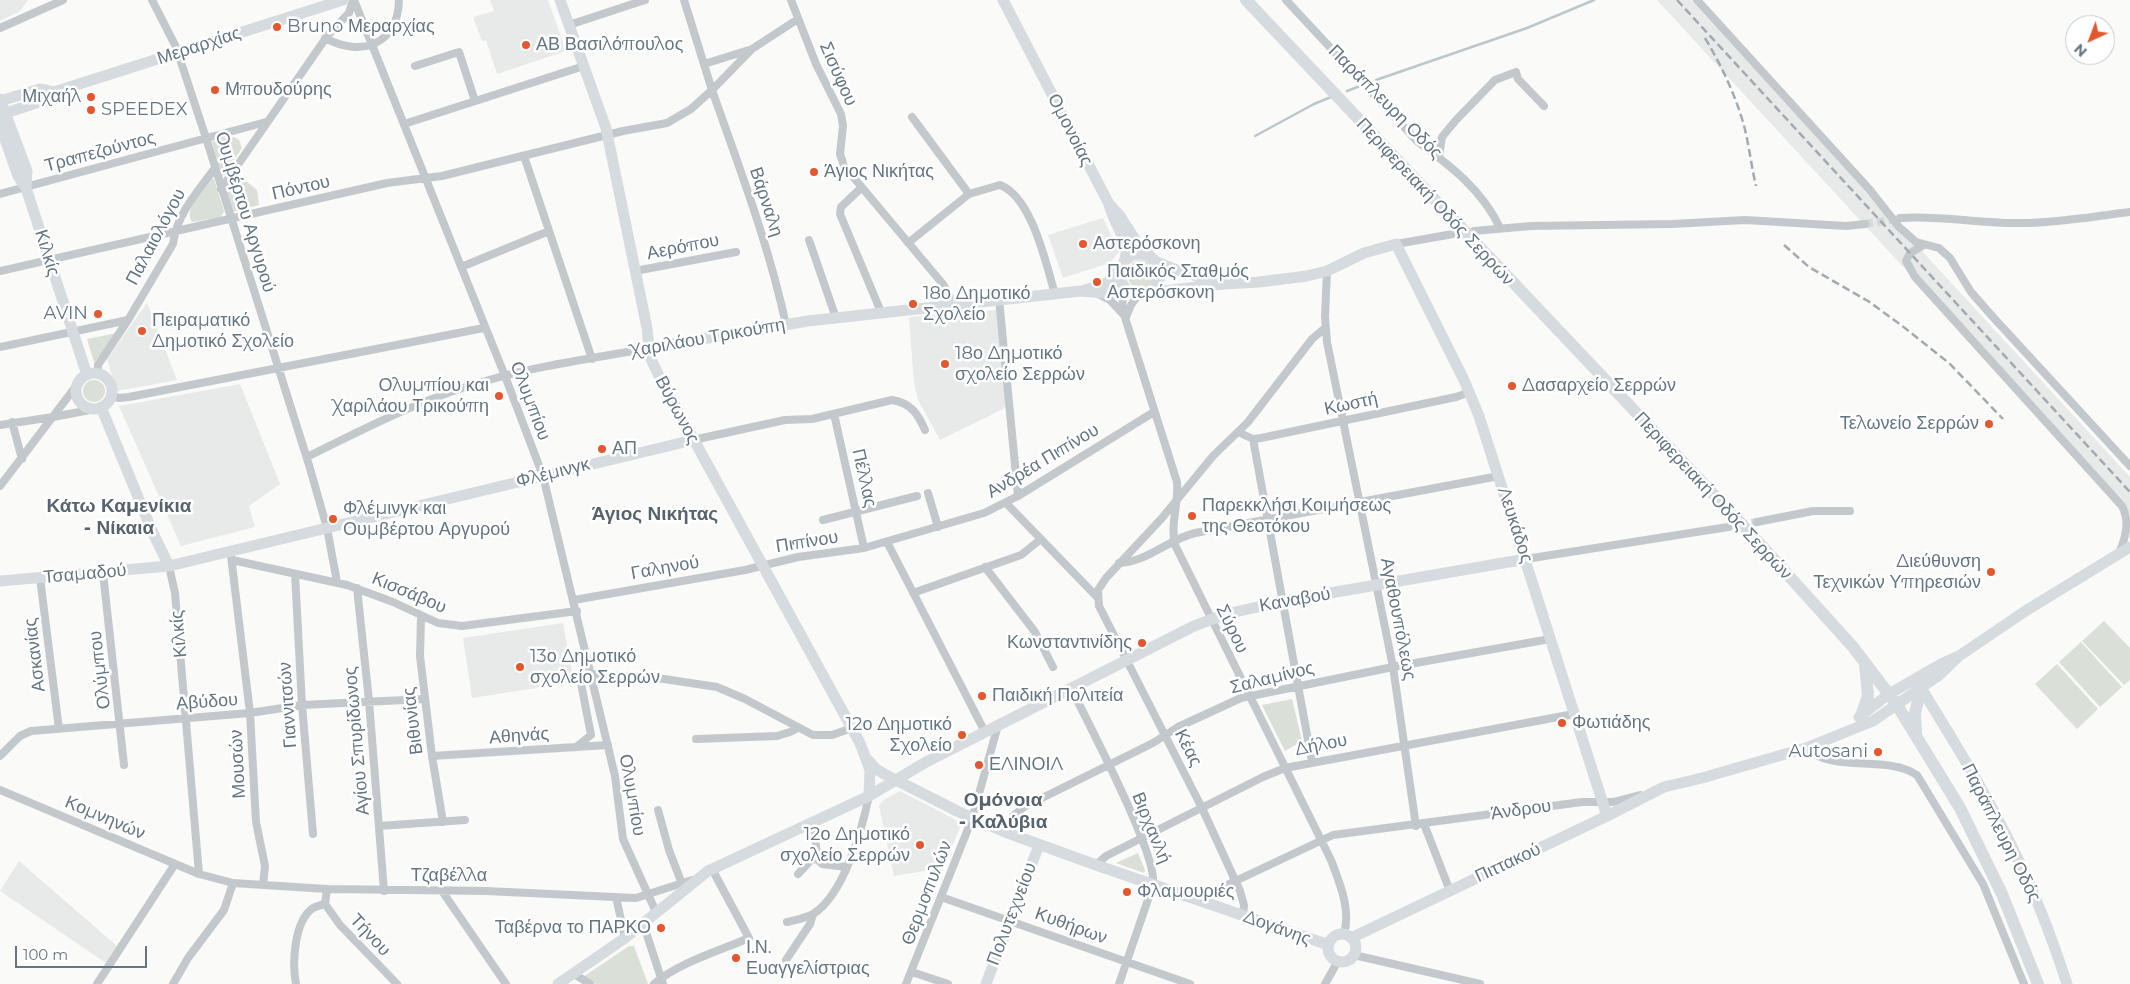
<!DOCTYPE html>
<meta charset="utf-8">
<style>
body{margin:0}
#map{position:relative;width:2130px;height:984px;overflow:hidden;background:#fafaf8;font-family:Montserrat,sans-serif}
canvas{display:block}
.north{position:absolute;left:2065px;top:15px;width:50px;height:50px;box-sizing:border-box;background:#fff;border:1px solid #c1c8cd;border-radius:50%;rotate:223deg;font-size:14px;font-weight:700;line-height:20px;text-align:center;color:#657683}
.north::after{content:'';display:block;margin:auto;width:18px;height:22px;background:#e4572e;clip-path:polygon(50% 0,100% 100%,50% 72%,0 100%)}
.scale{position:absolute;left:15px;top:946px;width:132px;height:22px;box-sizing:border-box;border:2px solid #657683;border-top:0;padding-left:6px;font-size:15px;line-height:18px;white-space:nowrap;color:#657683;-webkit-text-stroke:4px #fff;paint-order:stroke}
</style>
<div id="map">
<canvas width="2130" height="984"></canvas>
<div class="north">N</div>
<div class="scale">100 m</div>
</div>
<script>
const context = document.querySelector('canvas').getContext('2d');
context.lineJoin = 'round';
function paint(path, color) { context.fillStyle = color; context.fill(path, 'evenodd'); }
function trace(path, color, width, dash) { context.strokeStyle = color; context.lineWidth = width; context.lineCap = dash ? 'butt' : 'round'; context.setLineDash(dash || []); context.stroke(path); }
function drawText(font, color, halo, rows, align = 'center') {
  context.font = font + ' Montserrat,sans-serif'; context.lineWidth = 5; context.setLineDash([]); context.textBaseline = 'middle'; context.strokeStyle = halo; context.fillStyle = color; for (const [text, x, y, turn = 0] of rows) {
    context.save(); context.translate(x, y); context.rotate((+turn || 0) * Math.PI / 180); context.textAlign = isNaN(turn) ? turn : align; if (halo) context.strokeText(text, 0, 0); context.fillText(text, 0, 0); context.restore();
  }
}
paint(new Path2D(`
 M0,0H28L20,11L0,21Z
 M490,0H548L566,51L497,74L486,40L482,41L473,17L494,11Z
 M1657,0H1691L2130,477V513Z
 M1103,218L1119,252L1110,263L1063,278L1048,235Z
 M147,303L177,380L117,391L107,359Z
 M997,310L1006,405L1003,409L940,440L918,400L914,383L909,317Z
 M240,384L280,484L249,506L255,527L181,546L119,406Z
 M563,623L574,682L472,698L463,638Z
 M900,791L962,823L943,868L894,876L879,806L882,801Z
 M19,861L117,946L106,963L0,891Z`), '#e8e9e9');
paint(new Path2D(`
 M229,137H234L239,140L242,148L222,177L212,142L215,140Z
 M236,173L257,190L259,205L232,212L225,188Z
 M212,179H214L224,211L221,217L192,222C183,209 204,189 212,179Z
 M1127 274a14 14 0 1 1 28 0a14 14 0 1 1-28 0Z
 M117,333L95,362H94L87,339Z
 M83 391a11 11 0 1 1 22 0a11 11 0 1 1-22 0Z
 M2104,621L2130,648V680L2124,685L2082,641Z
 M2081,642L2122,687L2100,707L2059,662Z
 M2057,664L2098,709L2077,729L2035,684Z
 M1292,699L1302,741L1285,751L1262,705Z
 M1138,853L1145,870L1144,873L1116,863Z
 M629,946H634L648,984H596L583,977Z`), '#dadfd7');
trace(new Path2D(`
 M1376,80L1527,28L1594,0
 M1347,91L1360,86
 M1255,136L1314,104L1331,97`), '#bbc7cb', 2.5);
trace(new Path2D(`
 M1865,224L1898,219
 M1728,527L1757,522`), '#d5d9db', 8, [8, 4]);
trace(new Path2D(`
 M152,0L176,47L206,138L309,465L327,528L337,582
 M354,0L505,376L543,476L615,776L623,839L656,912
 M684,0L712,90L752,49L798,19
 M791,0L816,64L841,114L843,126L840,154L844,166L942,283L949,294L951,304
 M1286,0L1418,142C1451,166 1483,191 1500,228
 M1697,0L1870,190L1899,227L1916,242L1939,248L1950,258L1971,292L1992,316L2130,466
 M569,25L645,0
 M0,28L63,0
 M325,38C362,58 398,44 399,0
 M704,64L749,50
 M415,66L459,52L475,101
 M404,124L584,66
 M524,156L592,359
 M1439,157L1442,137L1456,120L1495,80L1516,72L1518,79L1544,106
 M861,188L841,207L840,214L881,312
 M221,189L328,35L349,13L353,0
 M0,194L266,122
 M969,194L1000,185C1032,197 1046,264 1055,294
 M1900,218C1940,215 1982,224 2023,223C2058,223 2095,216 2130,212
 M1474,231L1531,226L1672,224L1745,220L1846,226L1865,224
 M809,240L836,318
 M908,243L969,194L912,117
 M1396,244L1453,234
 M1924,245L1910,253L1906,261L1915,277L2122,506C2130,521 2126,537 2119,553
 M461,267L549,231
 M0,271L387,183L442,176L623,131L667,123L691,109L712,90C739,167 769,245 786,325
 M635,271L736,252
 M1327,271L1325,317L1327,342L1393,667L1416,826
 M1128,291L1123,297L1122,308L1177,482C1179,503 1170,524 1175,545L1331,860C1340,884 1351,909 1344,934
 M1098,294L1110,300L1122,313
 M999,299L1018,496
 M1126,317L1131,305L1139,294
 M0,347L128,320
 M98,374V365L128,320L173,244C176,215 198,191 215,168
 M111,396L119,398L129,397L484,328
 M834,414L864,548
 M12,422L22,459
 M0,425L53,417L95,409
 M1238,432L1253,439L1261,438L1456,397L1470,392
 M1253,439L1312,762
 M693,440L785,420L812,419L892,400C911,403 918,414 925,430
 M307,457C366,428 425,397 489,380C541,365 596,358 649,348
 M0,486L80,381
 M928,493L938,527
 M1006,503L1097,597
 M823,520L917,496
 M1757,522L1813,511H1850
 M887,542L985,732
 M231,556L250,713L256,822L265,866L263,885
 M1526,559L1728,527
 M232,560L347,585L393,602L438,623L462,626L577,611
 M1119,563C1145,563 1169,539 1195,533L1499,476
 M169,566L175,593L199,874
 M985,567L1035,632L1053,667
 M103,573L124,765
 M295,574L302,705L313,834
 M40,578L59,729
 M357,588L369,701L384,891
 M913,593L1021,555L1041,539
 M574,600L745,570L798,557L864,548L984,513L1018,496L1154,412
 M421,616L420,656L432,756L443,822
 M1071,688C1087,721 1159,857 1153,885L1119,984
 M696,739L777,736L790,732L798,728
 M576,747L591,735L580,678L583,675L592,674L664,679L717,687L745,699L813,735H832L852,728
 M1806,748C1834,774 1885,754 1917,775L1983,884L2024,984
 M0,756L20,736L31,731L250,713L302,705L425,699
 M432,756L608,745
 M0,790L199,874L233,883L327,889L486,891L636,898L692,880
 M658,810L669,850L682,884
 M814,821L817,859L822,864L846,867
 M1424,824L1450,891
 M379,826L465,820
 M1005,832L1013,816L1024,807L1153,743L1178,727L1241,698L1393,667L1550,639
 M1096,865L1106,856L1263,777L1285,768L1574,714
 M798,874L811,860L817,859
 M442,891L506,984
 M616,897L625,938
 M941,897L1190,984
 M1202,901L1210,893L1333,835L1582,802H1613L1640,795
 M325,904L340,925L397,984
 M1243,915L1244,905L1240,891L1202,808L1099,606L1098,590L1106,578L1162,518L1213,456L1248,422L1312,339L1325,328
 M787,922C795,920 806,918 813,914C844,895 862,829 869,796
 M643,923L663,984
 M1354,955L1480,984
 M786,960L810,924L813,914
 M912,972L948,984
 M574,974L590,984
 M97,984L175,864
 M173,984L188,958L224,910L233,883
 M296,984C292,963 294,921 313,908C317,906 321,905 325,904L327,889
 M654,984C678,963 719,951 749,938L712,869
 M906,984L972,819L998,725
 M1325,984L1338,961`), '#c3c8cc', 8);
trace(new Path2D(`
 M560,0L606,128L647,328L650,357L660,378L860,743L870,770L869,796
 M1003,0L1109,204C1113,223 1132,244 1124,262
 M0,99L27,171L26,188
 M0,101L40,89L54,92
 M0,115L45,100L54,92L343,0
 M0,125L18,176L26,188L87,375
 M1110,205L1120,216L1136,241L1151,257
 M1120 274a20 20 0 1 1 40 0a20 20 0 1 1-40 0Z
 M1155,261L1174,269L1219,283
 M1085,290L1107,283L1121,268
 M1147,293L1223,284L1259,282L1307,276L1327,271L1364,253L1396,244L1464,380L1479,416L1607,816
 M649,348L808,321L1081,291L1103,293L1126,289
 M76 391a18 18 0 1 1 36 0a18 18 0 1 1-36 0Z
 M101,407L152,531L169,566
 M0,581L169,566L693,440
 M1921,688C1955,743 1989,798 2017,857C2037,898 2053,941 2067,984
 M1859,717L1889,694L1941,664L1959,656L2027,610L2130,547
 M868,760L876,769L886,775L957,811L1005,832L1096,865L1329,945
 M1328 948a14 14 0 1 1 28 0a14 14 0 1 1-28 0Z
 M1351,938L1607,816L1664,787L1702,778L1806,748L1873,721L1938,676L1959,656
 M558,984L625,938L708,871L869,796L926,762L1194,626L1226,614L1284,601L1526,559
 M986,984L1039,845`), '#d6dbdf', 11);
trace(new Path2D(`
 M1246,0L1751,534L1853,647L1897,705L1960,808L2002,894L2038,984
 M1861,716L1868,696L1865,664
 M1916,734L1915,713L1921,688`), '#d6dbdf', 12);
trace(new Path2D(`
 M1677,0L2130,492
 M1705,38C1721,65 1734,92 1743,122C1749,143 1751,165 1756,186
 M1784,245L1809,267L1868,301L1901,325L1949,363L2003,419`), '#a2aab0', 2.5, [8, 4]);
for (const [x, y, r, color] of [
 [277,27,5,"#e4572e"],
 [526,45,5,"#e4572e"],
 [215,90,5,"#e4572e"],
 [91,97,5,"#e4572e"],
 [91,110,5,"#e4572e"],
 [814,172,5,"#e4572e"],
 [1083,244,5,"#e4572e"],
 [1097,282,5,"#e4572e"],
 [913,304,5,"#e4572e"],
 [98,314,5,"#e4572e"],
 [142,331,5,"#e4572e"],
 [945,364,5,"#e4572e"],
 [1512,386,5,"#e4572e"],
 [499,396,5,"#e4572e"],
 [1989,424,5,"#e4572e"],
 [602,449,5,"#e4572e"],
 [1192,516,5,"#e4572e"],
 [333,519,5,"#e4572e"],
 [1991,572,5,"#e4572e"],
 [1142,643,5,"#e4572e"],
 [520,667,5,"#e4572e"],
 [982,696,5,"#e4572e"],
 [1562,723,5,"#e4572e"],
 [962,735,5,"#e4572e"],
 [1878,752,5,"#e4572e"],
 [979,765,5,"#e4572e"],
 [920,845,5,"#e4572e"],
 [1127,892,5,"#e4572e"],
 [661,928,5,"#e4572e"],
 [736,958,5,"#e4572e"]
]) { const dot = new Path2D(); dot.arc(x, y, r, 0, 2 * Math.PI); context.fillStyle = color; context.fill(dot); trace(dot, '#fff', 2); }
drawText('18px', '#657683', '#fff', [
 ["Bruno Μεραρχίας",287,27],
 ["ΑΒ Βασιλόπουλος",536,45],
 ["Μπουδούρης",225,90],
 ["Μιχαήλ",81,97,"right"],
 ["SPEEDEX",101,110],
 ["Άγιος Νικήτας",824,172],
 ["Αστερόσκονη",1093,244],
 ["Παιδικός Σταθμός",1107,272],
 ["Αστερόσκονη",1107,293],
 ["18ο Δημοτικό",923,294],
 ["Σχολείο",923,315],
 ["AVIN",88,314,"right"],
 ["Πειραματικό",152,321],
 ["Δημοτικό Σχολείο",152,342],
 ["18ο Δημοτικό",955,354],
 ["σχολείο Σερρών",955,375],
 ["Ολυμπίου και",489,386,"right"],
 ["Χαριλάου Τρικούπη",489,407,"right"],
 ["Δασαρχείο Σερρών",1522,386],
 ["Τελωνείο Σερρών",1979,424,"right"],
 ["ΑΠ",612,449],
 ["Παρεκκλήσι Κοιμήσεως",1202,506],
 ["της Θεοτόκου",1202,527],
 ["Φλέμινγκ και",343,509],
 ["Ουμβέρτου Αργυρού",343,530],
 ["Διεύθυνση",1981,562,"right"],
 ["Τεχνικών Υπηρεσιών",1981,583,"right"],
 ["Κωνσταντινίδης",1132,643,"right"],
 ["13ο Δημοτικό",530,657],
 ["σχολείο Σερρών",530,678],
 ["Παιδική Πολιτεία",992,696],
 ["Φωτιάδης",1572,723],
 ["12ο Δημοτικό",952,725,"right"],
 ["Σχολείο",952,746,"right"],
 ["Autosani",1868,752,"right"],
 ["ΕΛΙΝΟΙΛ",989,765],
 ["12ο Δημοτικό",910,835,"right"],
 ["σχολείο Σερρών",910,856,"right"],
 ["Φλαμουριές",1137,892],
 ["Ταβέρνα το ΠΑΡΚΟ",651,928,"right"],
 ["Ι.Ν.",746,948],
 ["Ευαγγελίστριας",746,969]
], 'left');
drawText('18px', '#657683', '#fff', [
 ["Μεραρχίας",199,46,-18],
 ["Σισύφου",838,74,66],
 ["Παράπλευρη Οδός",1385,102,45],
 ["Ομονοίας",1070,130,63],
 ["Τραπεζούντος",100,152,-15],
 ["Πόντου",301,188,-13],
 ["Βάρναλη",766,202,72],
 ["Περιφερειακή Οδός Σερρών",1435,202,47],
 ["Ουμβέρτου Αργυρού",245,212,73],
 ["Παλαιολόγου",156,237,-62],
 ["Αερόπου",683,247,-11],
 ["Κιλκίς",47,253,73],
 ["Χαριλάου Τρικούπη",708,338,-10],
 ["Ολυμπίου",530,401,69],
 ["Κωστή",1351,404,-12],
 ["Βύρωνος",677,410,62],
 ["Ανδρέα Πιπίνου",1043,461,-31],
 ["Φλέμινγκ",553,473,-14],
 ["Πέλλας",864,478,77],
 ["Περιφερειακή Οδός Σερρών",1713,496,47],
 ["Λευκάδος",1515,525,72],
 ["Πιπίνου",807,542,-9],
 ["Γαληνού",665,568,-10],
 ["Τσαμαδού",85,574,-5],
 ["Κισσάβου",409,593,23],
 ["Καναβού",1295,600,-10],
 ["Αγαθουπόλεως",1398,619,79],
 ["Σύρου",1232,629,64],
 ["Κιλκίς",179,634,-95],
 ["Ασκανίας",35,655,-97],
 ["Ολύμπου",100,670,-97],
 ["Σαλαμίνος",1272,678,-14],
 ["Αβύδου",207,702,-4],
 ["Γιαννιτσών",288,705,-94],
 ["Βιθυνίας",413,721,-97],
 ["Αθηνάς",519,736,-4],
 ["Αγίου Σπυρίδωνος",357,741,-95],
 ["Δήλου",1321,745,-11],
 ["Κέας",1188,748,63],
 ["Μουσών",238,764,-93],
 ["Ολυμπίου",632,795,80],
 ["Άνδρου",1521,810,-8],
 ["Κομνηνών",105,818,23],
 ["Βιρχανλή",1151,828,68],
 ["Παράπλευρη Οδός",2001,833,63],
 ["Πιττακού",1508,863,-25],
 ["Τζαβέλλα",449,876],
 ["Θερμοπυλών",927,893,-69],
 ["Πολυτεχνείου",1012,914,-69],
 ["Κυθήρων",1071,926,20],
 ["Δογάνης",1277,928,20],
 ["Τήνου",370,935,47]
]);
drawText('bold 19px', '#57646e', '#fff', [
 ["Κάτω Καμενίκια",119,506],
 ["- Νίκαια",119,528],
 ["Άγιος Νικήτας",655,514],
 ["Ομόνοια",1003,800],
 ["- Καλύβια",1003,822]
]);
</script>
